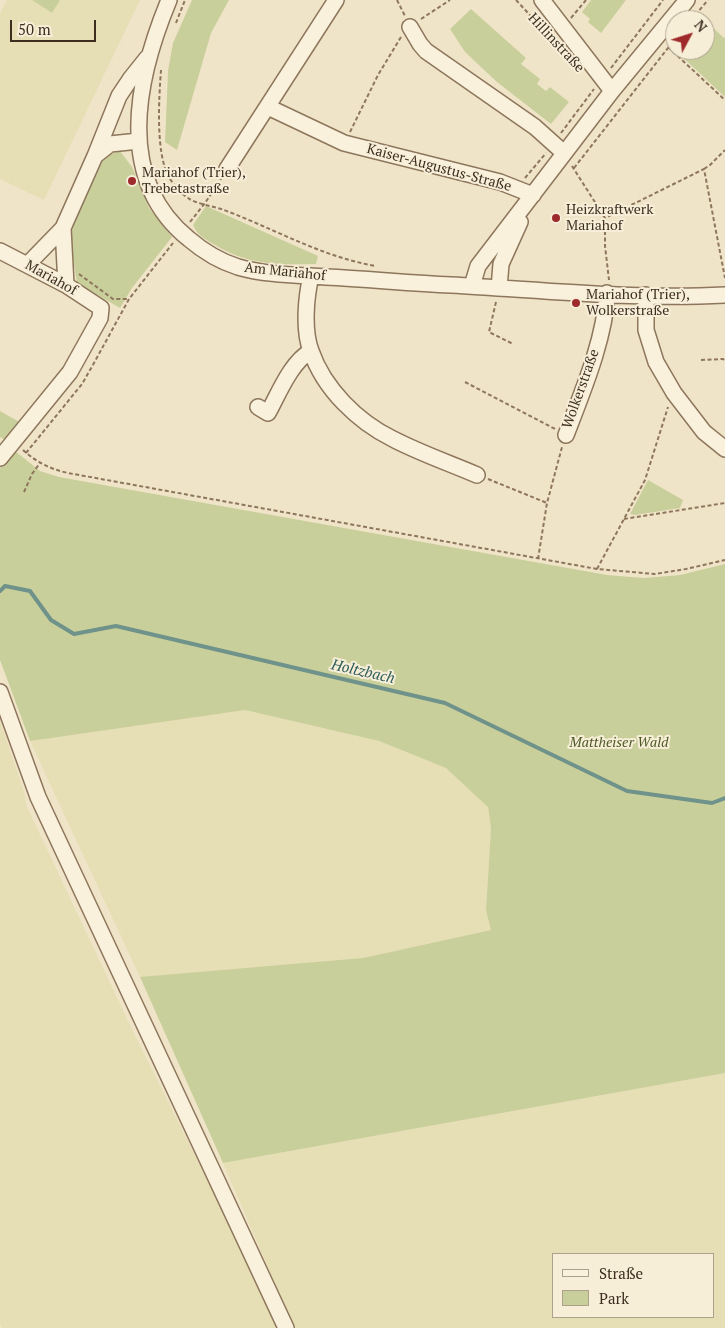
<!DOCTYPE html>
<meta charset="utf-8">
<style>
body{margin:0}
#map{position:relative;width:725px;height:1328px;overflow:hidden;background:#f0e4c8;font-family:"PT Serif",serif}
canvas{display:block}
.legend{position:absolute;left:552px;top:1253px;width:162px;height:65px;box-sizing:border-box;background:#f7eed8;border:1px solid #ada18e;margin:0;padding:6px 9px;list-style:none;font-size:15px;color:#3d2e20}
.legend li{display:flex;align-items:center;gap:10px;height:25px}
.legend b{width:25px;border:1px solid #ada18e}
.north{position:absolute;left:665px;top:10px;width:50px;height:50px;box-sizing:border-box;background:#f7eed8;border:1px solid #ada18e;border-radius:50%;rotate:50deg;font-size:14px;font-weight:700;line-height:20px;text-align:center;color:#3d2e20}
.north::after{content:'';display:block;margin:auto;width:18px;height:22px;background:#9e2a2b;clip-path:polygon(50% 0,100% 100%,50% 72%,0 100%)}
.scale{position:absolute;left:10px;top:20px;width:86px;height:22px;box-sizing:border-box;border:2px solid #3d2e20;border-top:0;padding-left:6px;font-size:15px;line-height:18px;white-space:nowrap;color:#3d2e20;-webkit-text-stroke:4px #f7eed8;paint-order:stroke}
</style>
<div id="map">
<canvas width="725" height="1328"></canvas>
<ul class="legend">
<li><b style="height:6px;background:#faf1dc"></b>Straße</li>
<li><b style="height:14px;background:#c9cf9b"></b>Park</li>
</ul>
<div class="north">N</div>
<div class="scale">50 m</div>
</div>
<script>
const context = document.querySelector('canvas').getContext('2d');
context.lineJoin = 'round';
function paint(path, color) { context.fillStyle = color; context.fill(path, 'evenodd'); }
function trace(path, color, width, dash) { context.strokeStyle = color; context.lineWidth = width; context.lineCap = dash ? 'butt' : 'round'; context.setLineDash(dash || []); context.stroke(path); }
function drawText(font, color, halo, rows, align = 'center') {
  context.font = font + ' "PT Serif",serif'; context.lineWidth = 4; context.setLineDash([]); context.textBaseline = 'middle'; context.strokeStyle = halo; context.fillStyle = color; for (const [text, x, y, turn = 0] of rows) {
    context.save(); context.translate(x, y); context.rotate((+turn || 0) * Math.PI / 180); context.textAlign = isNaN(turn) ? turn : align; if (halo) context.strokeText(text, 0, 0); context.fillText(text, 0, 0); context.restore();
  }
}
paint(new Path2D(`
 M7,0H32L52,13L60,0H140L44,200L0,179V13Z
 M245,710L379,741L446,768L468,787L488,807L491,829L486,910L492,930L363,958L154,978L140,977L30,741L149,722Z
 M0,720L24,792L27,807L130,1025L227,1220L278,1328H2L0,1324Z
 M725,1073V1328H294L223,1163ZM554,1254H714V1317H554Z`), '#e6deb5');
paint(new Path2D(`
 M32,0H60L52,13Z
 M192,0H229L211,33L177,150L165,142L168,71L173,43Z
 M591,0H626L601,33L588,22L590,19L582,12Z
 M471,9L526,58L521,64L540,79L537,84L546,91L550,87L569,102L551,124L497,82L465,52L450,29Z
 M706,21L724,38L725,37V97L675,50H705Z
 M120,151L132,167L149,208L172,237L132,288L120,308L77,283L70,240L74,222L105,156Z
 M206,206L318,256L316,264C279,265 248,265 215,245C206,240 197,235 193,225Z
 M0,411L23,424L5,440L0,437Z
 M15,451L40,471L59,477L607,575L644,578L680,575L725,564V1073L223,1163L140,977L363,958L491,930L486,910L491,829L488,807L446,768L379,741L245,710L30,741L0,660V468Z
 M648,480L683,500L680,508L635,515L630,514Z`), '#c9cf9b');
trace(new Path2D(`
 M0,591L5,586L30,591L51,620L74,634L116,626L445,703L627,791L712,803L725,798`), '#6f938a', 4);
const minor = new Path2D(`
 M169,0C137,77 114,179 189,239C203,251 219,261 238,267C266,275 296,275 326,277C367,279 409,283 451,285C542,290 634,300 725,295
 M542,0L612,91
 M410,27L420,44L426,51L535,127L564,153
 M268,107L344,143L500,182L533,195
 M96,155L110,144L139,141
 M227,169L336,0
 M63,228L66,285
 M0,251L66,285L101,308L100,318L70,372L0,458
 M28,264L63,228L95,156L119,96L131,78L147,58
 M311,276C306,297 303,330 311,351C324,389 358,422 393,439C420,453 449,463 477,475
 M472,286L478,266L612,91L687,0
 M499,288L501,264L520,222
 M646,295V330L656,362L674,393L704,432L725,449
 M258,407L268,413C279,393 291,362 311,351
 M566,435C582,393 605,339 607,293
 M0,692L38,797L286,1328`);
trace(minor, '#8d765c', 18);
trace(new Path2D(`
 M397,0L405,16
 M516,0L565,53
 M571,18L586,0
 M421,19L450,0
 M691,20L708,0
 M176,23L185,0
 M668,47L725,100
 M611,68L663,0
 M161,70C159,98 155,155 170,179C175,186 180,193 188,198C196,204 213,206 224,210C275,229 322,257 376,266
 M350,132L378,75L401,37
 M561,133L594,89
 M572,166L605,218L704,169L725,278
 M574,168L675,39
 M704,169L710,165L725,150
 M525,178L546,153
 M605,218V246L609,280
 M190,222L205,203L221,179
 M79,274L113,299H129
 M496,302L489,332L513,344
 M701,360L723,359L725,361
 M465,382L555,429
 M23,450C36,462 50,469 68,473L597,569L655,574L686,569L725,560
 M26,453L82,384L94,363L129,299L173,243
 M488,479L547,503
 M24,492L32,474L40,463
 M624,519L725,503
 M538,559L547,503L562,447
 M597,569L645,480L668,407`), '#8d765c', 2, [4, 2.5]);
trace(minor, '#faf1dc', 15);
for (const [x, y, r, color] of [
 [132,181,5,"#9e2a2b"],
 [556,218,5,"#9e2a2b"],
 [576,303,5,"#9e2a2b"]
]) { const dot = new Path2D(); dot.arc(x, y, r, 0, 2 * Math.PI); context.fillStyle = color; context.fill(dot); trace(dot, '#f7eed8', 2); }
drawText('14px', '#3d2e20', '#f7eed8', [
 ["Hillinstraße",556,43,47],
 ["Kaiser-Augustus-Straße",439,168,15],
 ["Am Mariahof",285,272,6],
 ["Mariahof",51,278,29],
 ["Wolkerstraße",581,389,-70]
]);
drawText('14px', '#3d2e20', '#f7eed8', [
 ["Mariahof (Trier),",142,173],
 ["Trebetastraße",142,189],
 ["Heizkraftwerk",566,210],
 ["Mariahof",566,226],
 ["Mariahof (Trier),",586,295],
 ["Wolkerstraße",586,311]
], 'left');
drawText('italic 14px', '#4d5a26', '#f7eed8', [
 ["Mattheiser Wald",619,743]
]);
drawText('italic 15px', '#2f5d5a', '#f7eed8', [
 ["Holtzbach",363,672,13]
]);
</script>
